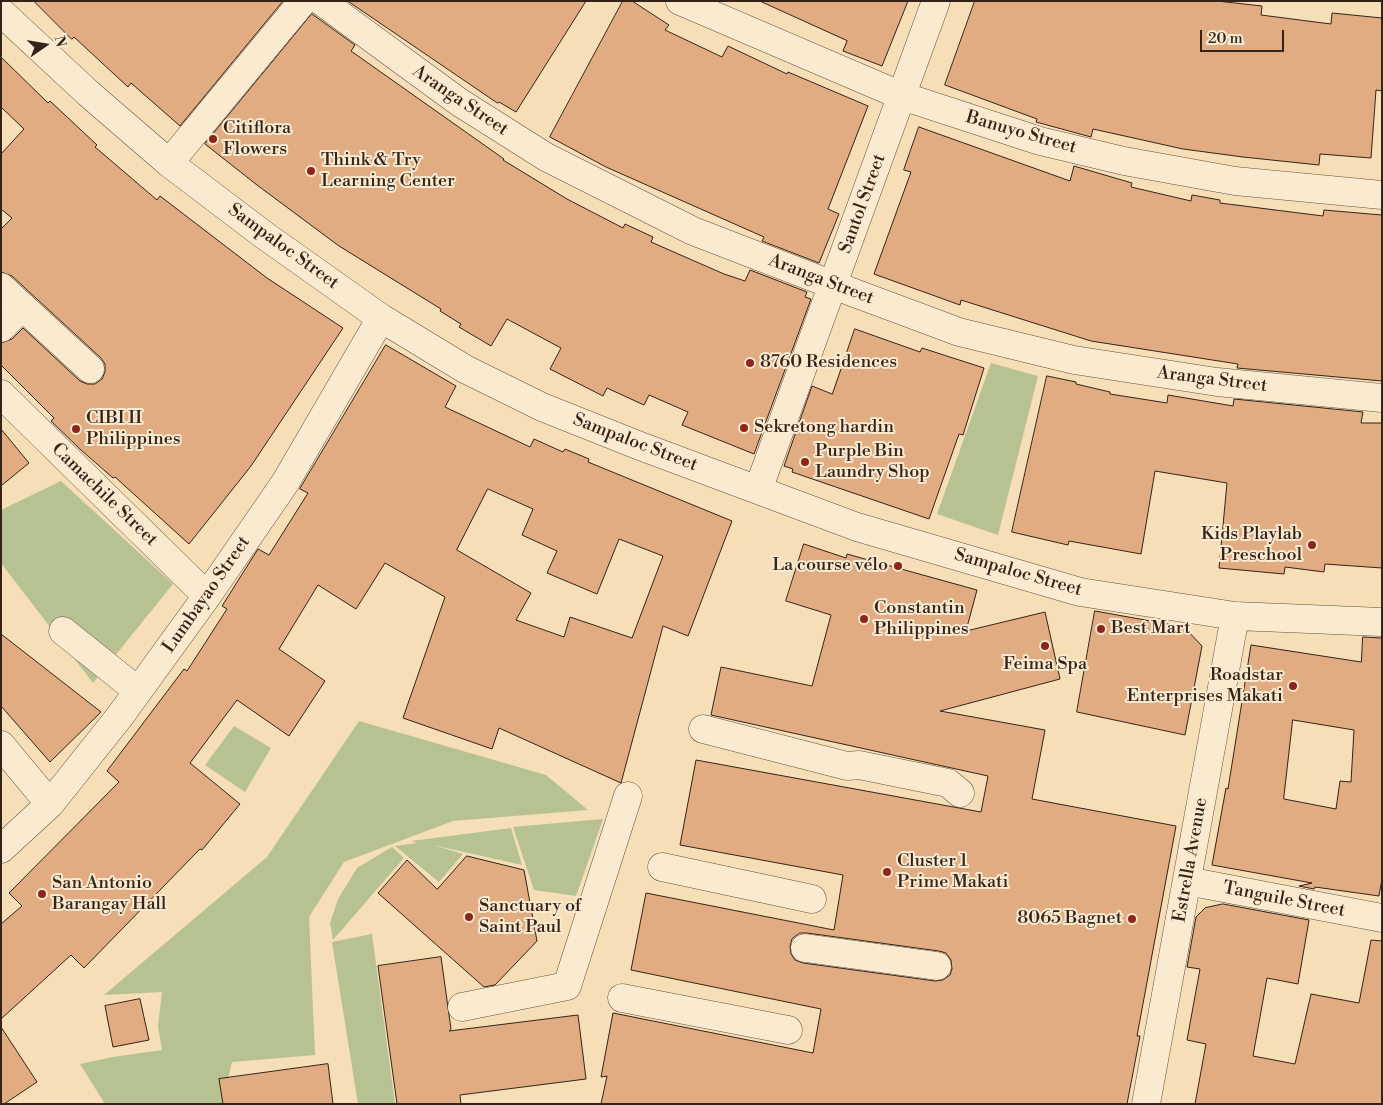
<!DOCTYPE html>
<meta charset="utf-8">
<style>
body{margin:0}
#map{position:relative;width:1383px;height:1105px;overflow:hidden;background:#f6deb7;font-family:"Libre Bodoni",serif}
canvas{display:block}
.frame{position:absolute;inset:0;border:2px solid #332319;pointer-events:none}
.north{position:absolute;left:20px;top:20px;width:50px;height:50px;-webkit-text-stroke:4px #f9ead0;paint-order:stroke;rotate:77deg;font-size:14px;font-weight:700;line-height:20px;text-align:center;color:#332319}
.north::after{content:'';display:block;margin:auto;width:18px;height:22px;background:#332319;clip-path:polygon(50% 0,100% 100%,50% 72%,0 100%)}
.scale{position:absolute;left:1200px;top:30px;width:84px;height:22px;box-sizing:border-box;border:2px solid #332319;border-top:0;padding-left:6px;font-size:15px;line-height:18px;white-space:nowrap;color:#332319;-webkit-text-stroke:4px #f9ead0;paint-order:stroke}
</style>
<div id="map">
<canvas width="1383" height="1105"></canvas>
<div class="frame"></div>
<div class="north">N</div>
<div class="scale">20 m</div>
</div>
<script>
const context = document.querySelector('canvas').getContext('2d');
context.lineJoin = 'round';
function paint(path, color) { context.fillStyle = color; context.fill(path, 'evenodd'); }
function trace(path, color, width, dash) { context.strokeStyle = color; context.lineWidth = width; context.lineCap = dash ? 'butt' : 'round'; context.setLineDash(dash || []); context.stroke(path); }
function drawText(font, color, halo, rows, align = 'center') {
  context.font = font + ' "Libre Bodoni",serif'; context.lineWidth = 4; context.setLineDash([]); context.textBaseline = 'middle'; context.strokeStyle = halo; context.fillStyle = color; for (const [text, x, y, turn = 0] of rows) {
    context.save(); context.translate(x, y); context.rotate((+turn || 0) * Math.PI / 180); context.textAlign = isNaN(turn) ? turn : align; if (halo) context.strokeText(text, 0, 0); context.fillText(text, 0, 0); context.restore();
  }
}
paint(new Path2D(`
 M991,363L1038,376L998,535L937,514Z
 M61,481L173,584L93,683L1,563V510Z
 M359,721L546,775L588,810L453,821L344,862L309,917L315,1055L232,1062L222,1104H105L80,1064L113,1057L162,1050L158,1026L162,992L104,995L267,857Z
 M234,726L271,748L245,792L205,765Z
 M603,819L576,896L534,890L513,827Z
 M511,828L522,865L433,845L463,854L439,882L395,846L417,843L411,841Z
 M392,847L404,858L333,940L330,923L338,899L357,868Z
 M372,934L395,1104H358L332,942Z`), '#b7c293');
const building = new Path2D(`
 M34,1H283L180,126L131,83L128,87L74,37L72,39Z
 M348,1H586L516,112L499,102L498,103Z
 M623,1H632L669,25L665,30L722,57L728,46L787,74L788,72L868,106L828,209L839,214L819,263L762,241L764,237L606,167L550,137Z
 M760,1H908L882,66L843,51L847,41Z
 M975,1H1217L1262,6L1261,15L1331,24L1332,13L1382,18V91L1376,90L1371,158L1320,154L1319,165L1243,157L1183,149L1093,129L1091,137L1036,122L1037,119L945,85Z
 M312,14L355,45L351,51L504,159L503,160L567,199L623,228L625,224L653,237L651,242L724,274L745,281L750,270L807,292L805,297L811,299L754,454L682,425L688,412L649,395L644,405L607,388L603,396L550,369L561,348L507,319L491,346L459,327L461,324L440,311L441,309L339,246L257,185L205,144Z
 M1,57L48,103L50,101L97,145L95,147L157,200L160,196L267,278L343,328L251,466L189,544L115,477L113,478L81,450L51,421L54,418L1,365V343L12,339L23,328L80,381L87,384H95L102,379L105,372V364L101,358L12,276L1,272V229L12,218L1,209V154L24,129L1,107Z
 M919,127L1070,181L1074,166L1132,183L1131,187L1191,201L1192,195L1220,200V203L1323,216L1324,210L1382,215V381L1237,368L1238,364L1091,341L961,300L960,305L874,274L911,172L904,170Z
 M855,329L920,352L922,348L984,368L963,435L959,434L929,519L792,472L793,469L784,466L812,386L832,394Z
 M386,345L456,386L445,407L530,447L534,439L563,452L565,449L589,459L588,462L732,521L688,636L663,626L621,783L499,728L492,749L403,718L445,597L385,563L356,609L318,585L279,649L325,681L289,736L237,700L190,763L240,804L202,850L200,849L84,968L71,955L1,1019V924L22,906L9,893L119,782L107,771L184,669L187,671L227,609L222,606L258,549L269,555L308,493L300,489ZM488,489L533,509L522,535L557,551L547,573L597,594L619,539L663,556L632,638L570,617L564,637L516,620L531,593L457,550Z
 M1047,376L1076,382V384L1110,392V394L1167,403L1168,395L1233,406L1234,399L1363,412L1361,423H1382V568L1325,564L1324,572L1285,567L1284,574L1219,568L1227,483L1155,471L1141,554L1069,541L1068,545L1012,532Z
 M1,429L29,463L1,486Z
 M804,544L846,558L847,554L977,590L966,631L1045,612L1060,679L940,711L1045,730L1032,799L1176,826L1137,1036H1140L1127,1104H601L607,1076L601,1077L613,1013L813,1053L821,1009L631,970L646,893L834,930L843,875L680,845L696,760L981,812L988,776L711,715L721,667L812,686L831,615L786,601ZM800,933H807L939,951L946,953L951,960L952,969L950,975L943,980L935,981L803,963L795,960L791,954L790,946L792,939Z
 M1095,611L1184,627L1202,646L1185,735L1077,712Z
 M1,634L101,712L50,762L1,706Z
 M1363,637L1382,638V879L1379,896L1315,887L1314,889L1299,886L1312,883L1212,865L1226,788L1228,789L1251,645L1361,662ZM1293,720L1354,730L1351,782L1340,781L1336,809L1284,799Z
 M467,856L524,870L537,941L495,985L484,987L378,893L407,860L437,889Z
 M1223,904L1309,920L1298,984L1267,978L1253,1056L1295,1064L1311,994L1359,1003L1371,940L1382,941V1104H1195L1206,1044L1187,1040L1200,969L1187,967L1196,917L1205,908Z
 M441,957L451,1029L449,1031L578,1015L586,1079L460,1095L461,1104H397L378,966Z
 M140,999L149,1040L113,1047L105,1006Z
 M1,1027L37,1082L4,1104H1Z
 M328,1064L333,1104H223L219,1079Z`);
paint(building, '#e1ac81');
trace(building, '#332319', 1);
const minor = new Path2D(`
 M321,1L459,102L546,157L693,231L833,285L959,332L1074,360L1217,382L1382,398
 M680,1L902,96L1040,141L1124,161L1235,181L1382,195
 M1,12L88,93L169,163L264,235L381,318L465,369L542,407L640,446L857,527L1080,592L1235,616L1382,622
 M169,163L303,1
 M1,287L90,369
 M1,328L22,307
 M1,394L207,596
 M758,490L936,1
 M63,631L138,691
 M703,729L847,766L859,765L948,783L960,793
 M1,745L50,804
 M1,849L50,804L120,716L207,596L285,483L381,318
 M662,867L812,899
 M1187,881L1382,918
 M805,948L937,966
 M622,998L788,1030
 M462,1007L567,986L628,796
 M1146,1104L1235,616`);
trace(minor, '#645240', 29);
trace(minor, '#f9ead0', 28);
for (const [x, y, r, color] of [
 [213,139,5,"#8f2418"],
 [311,171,5,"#8f2418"],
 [750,363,5,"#8f2418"],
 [744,428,5,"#8f2418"],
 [76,429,5,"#8f2418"],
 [805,462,5,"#8f2418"],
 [1312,545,5,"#8f2418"],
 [898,566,5,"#8f2418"],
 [864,619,5,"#8f2418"],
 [1101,629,5,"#8f2418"],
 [1045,646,5,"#8f2418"],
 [1293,686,5,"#8f2418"],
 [887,872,5,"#8f2418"],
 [42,894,5,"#8f2418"],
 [469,917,5,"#8f2418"],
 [1132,919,5,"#8f2418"]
]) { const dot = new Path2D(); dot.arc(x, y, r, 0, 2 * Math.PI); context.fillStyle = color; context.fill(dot); trace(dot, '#f9ead0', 2); }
drawText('18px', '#332319', '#f9ead0', [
 ["Aranga Street",460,101,34],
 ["Banuyo Street",1021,133,16],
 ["Santol Street",863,204,-70],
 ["Sampaloc Street",283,247,36],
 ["Aranga Street",821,280,21],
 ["Aranga Street",1212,380,7],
 ["Sampaloc Street",635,443,21],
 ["Camachile Street",104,495,44],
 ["Sampaloc Street",1018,573,16],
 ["Lumbayao Street",207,595,-55],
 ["Estrella Avenue",1191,860,-80],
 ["Tanguile Street",1284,900,11]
]);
drawText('18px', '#332319', '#f9ead0', [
 ["Citiflora",223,129],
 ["Flowers",223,150],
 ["Think & Try",321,161],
 ["Learning Center",321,182],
 ["8760 Residences",760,363],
 ["CIBI II",86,419],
 ["Philippines",86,440],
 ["Sekretong hardin",754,428],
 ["Purple Bin",815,452],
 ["Laundry Shop",815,473],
 ["Kids Playlab",1302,535,"right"],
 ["Preschool",1302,556,"right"],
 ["La course vélo",888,566,"right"],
 ["Constantin",874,609],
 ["Philippines",874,630],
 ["Best Mart",1111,629],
 ["Feima Spa",1045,665,"center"],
 ["Roadstar",1283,676,"right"],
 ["Enterprises Makati",1283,697,"right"],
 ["Cluster 1",897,862],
 ["Prime Makati",897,883],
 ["San Antonio",52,884],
 ["Barangay Hall",52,905],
 ["Sanctuary of",479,907],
 ["Saint Paul",479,928],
 ["8065 Bagnet",1122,919,"right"]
], 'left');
</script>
